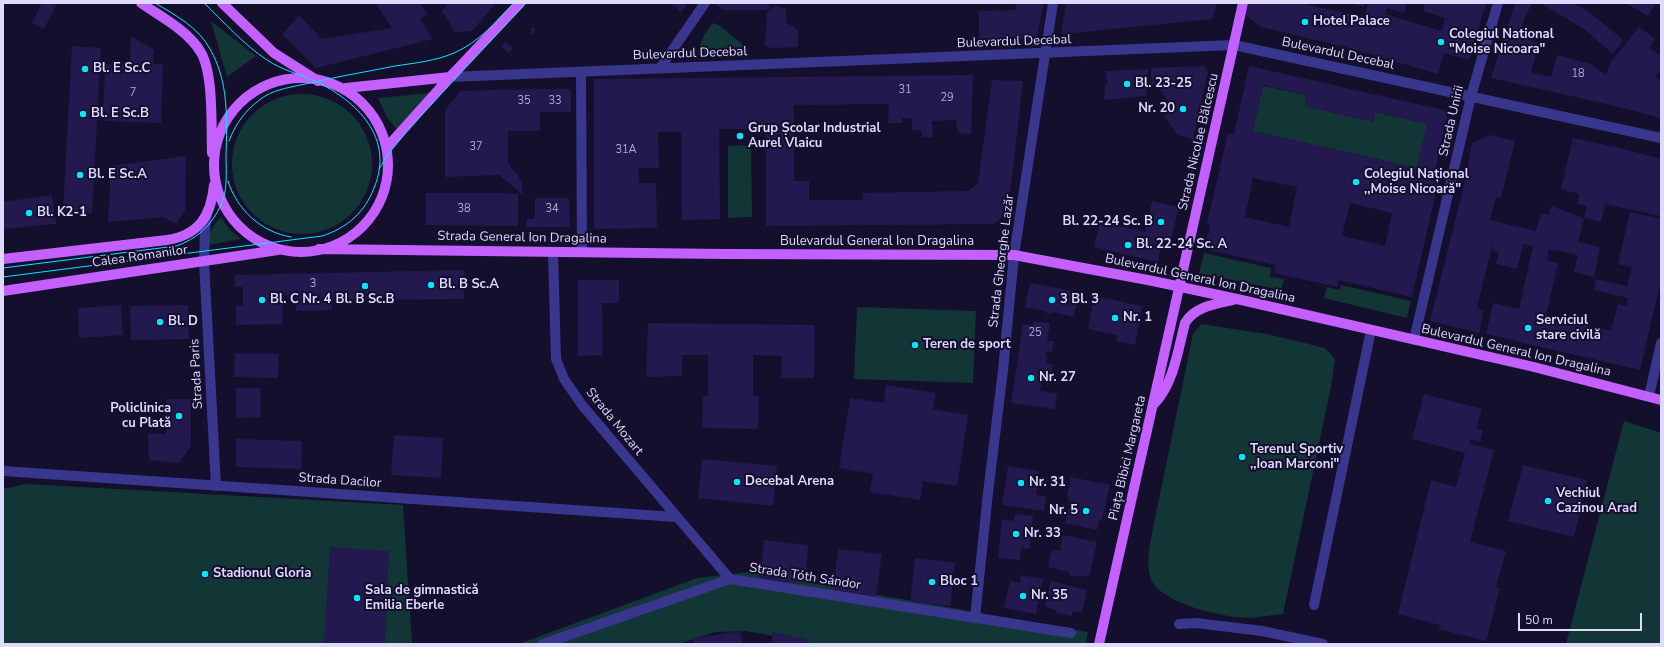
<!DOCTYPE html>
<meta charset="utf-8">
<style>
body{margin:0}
#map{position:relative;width:1664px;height:647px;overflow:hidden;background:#140f2c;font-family:"Nunito Sans",sans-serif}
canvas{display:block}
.frame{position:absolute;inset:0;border:4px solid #ded9ff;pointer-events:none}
.scale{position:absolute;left:1518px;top:613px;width:124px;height:18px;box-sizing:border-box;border:2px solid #ded9ff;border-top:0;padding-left:5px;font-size:12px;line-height:14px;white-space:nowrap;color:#ded9ff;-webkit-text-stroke:3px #140f2c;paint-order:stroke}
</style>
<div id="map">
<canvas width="1664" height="647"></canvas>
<div class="frame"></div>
<div class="scale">50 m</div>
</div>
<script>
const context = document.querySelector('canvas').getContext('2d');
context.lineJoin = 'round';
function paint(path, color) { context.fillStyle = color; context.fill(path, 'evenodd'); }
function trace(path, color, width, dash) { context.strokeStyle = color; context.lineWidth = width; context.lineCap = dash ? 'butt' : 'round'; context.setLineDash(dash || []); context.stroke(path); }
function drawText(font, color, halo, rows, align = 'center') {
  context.font = font + ' "Nunito Sans",sans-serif'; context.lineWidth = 4; context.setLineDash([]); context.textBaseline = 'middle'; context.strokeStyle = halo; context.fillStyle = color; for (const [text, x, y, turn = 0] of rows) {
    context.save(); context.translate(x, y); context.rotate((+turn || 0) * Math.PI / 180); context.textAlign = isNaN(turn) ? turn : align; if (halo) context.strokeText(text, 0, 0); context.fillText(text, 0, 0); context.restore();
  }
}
paint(new Path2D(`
 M211,21L256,56L227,77Z
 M713,23L719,25L748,49L747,53L698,55C700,42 704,33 713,23Z
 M1263,86L1307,95L1305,106L1373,122L1375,112L1427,124L1417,168L1253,131Z
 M430,93L397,129L387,118L378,98Z
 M232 164a70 70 0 1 1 140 0a70 70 0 1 1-140 0Z
 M751,145L752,217L728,218V146Z
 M221,217L229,229L241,239L209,245C208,232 213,226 221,217Z
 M1204,253L1271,268L1270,277L1284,279L1281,290L1199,273Z
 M1341,285L1411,301L1407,318L1324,298L1327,287L1340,290Z
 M857,307L976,311L973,383L854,379Z
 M1201,324L1267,334L1325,348L1335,359L1331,387L1283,614C1272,615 1261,617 1250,618C1225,618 1156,603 1150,576C1146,560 1150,544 1153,528L1193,334Z
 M1624,421L1661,433V644H1566Z
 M26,484L403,505L412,644H3V489Z
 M749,572L1088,632L1086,644H817L746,631L715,632L678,644H519L697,578Z`), '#113635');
paint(new Path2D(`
 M42,3H57L44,29L32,23Z
 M375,3H420L427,14L420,19L433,39L316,68L282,34L299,16L322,39L392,28Z
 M448,3H496L472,31L455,32L442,11Z
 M671,3H688L681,12Z
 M716,3H769V10H723L715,4Z
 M1016,3H1044L1036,39L979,40V11L1015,10Z
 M1066,3H1217L1212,19L1061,34Z
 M1249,3H1309V5L1364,17L1368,3H1407L1404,13L1387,8L1385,14L1442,31L1445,18L1423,11L1425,3H1486L1469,60L1444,53L1438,74L1349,48L1261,27L1246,15Z
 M1349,3H1365L1364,7Z
 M1515,3H1533L1525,16L1520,37L1539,43L1531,72L1551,77L1557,55L1590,64L1606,75L1611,62L1639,27L1655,39L1649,48L1661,55V70L1655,76L1661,81V118L1615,106L1491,78Z
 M1540,3H1573L1592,14L1623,40L1613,54L1584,29Z
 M1626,3H1656L1648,16Z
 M775,6L786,9V22L798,30V47L772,48L765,46L767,13Z
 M534,27L535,33L532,34L530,28Z
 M131,36L154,50L153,64H163L161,123L103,121L105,64L130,65Z
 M505,42L513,48L509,53L502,47Z
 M72,46L101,48L92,213L63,211Z
 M1204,66L1208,72L1193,139L1178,135L1164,117L1168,101L1162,92L1151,83V68Z
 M1249,66L1448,111L1434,176L1439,178L1412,297L1339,280L1338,287L1274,273L1276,265L1204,249L1210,225L1207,224L1228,133L1234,134ZM1263,85L1307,95L1305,106L1373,122L1375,112L1427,124L1417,168L1253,131ZM1253,178L1297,187L1289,227L1245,217ZM1350,203L1392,213L1385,246L1342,236Z
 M1149,69L1146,80L1147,96L1104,100L1105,84L1108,85L1105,71Z
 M973,75L971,134L958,133L956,120L932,121L933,137H922L921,130H912V118H902V123H888L889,104L794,105V181H809V200H863V193L968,191L978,184L992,80L1023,81L1008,212L994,224L766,226V129H719L720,219L682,220L681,132H658L659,168H638L639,183H656L657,228L594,229V79Z
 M540,89H571V112H540V131H508V163L521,180L523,195L499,175L445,177V110L461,91Z
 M1490,135L1515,141L1501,198L1496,197L1490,220L1536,231L1541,213L1549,215L1551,206L1584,218L1578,242L1600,247L1594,277L1574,272L1578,255L1549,249L1547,260L1558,263L1546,315L1611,331L1618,304L1626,306L1628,298L1594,290L1596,279L1627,286L1632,267L1618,264L1630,212L1661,219V280L1640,370L1486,334L1493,303L1519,309L1533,246L1523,244L1517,269L1496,264L1499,253L1492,251L1494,238L1477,308L1484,310L1479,333L1430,321L1463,189L1472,143Z
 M1573,138L1620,148L1661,159V216L1605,204L1601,222L1584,218L1587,206L1577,204L1579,194L1561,189Z
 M186,156L185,211L176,224L164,217L108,222L111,166Z
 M426,193H501L518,194V226L426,225Z
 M52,195L56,224L3,229V202Z
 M535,198H569L570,227H526L527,219H535Z
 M1152,201L1179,207L1170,244L1162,242L1158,262L1094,247L1100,222L1145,232Z
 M464,270V299L332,300V310L296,311L295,294L282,295L283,324L236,325V306H243V287H235V275Z
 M578,280H619V303H602L603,355L578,356Z
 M1030,283L1078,292L1074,317L1052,312L1051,314L1046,313V311L1025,307Z
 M1098,297L1142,306L1135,345L1116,341L1117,335L1088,329L1093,302H1097Z
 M121,305L123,335L79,338L78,308Z
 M188,305L189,339L131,340L130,306Z
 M1034,321L1050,323L1047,341H1054L1052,352L1046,351L1045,356H1047L1046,363L1053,364L1051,374H1049L1047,382L1042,381L1040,391L1057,393L1055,409L1011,403L1023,324L1033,326Z
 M648,323L815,325L814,378H781L782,356L753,355V396H759L758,429L702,428L703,396H708V355H682V376L646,377Z
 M235,353L279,354L278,378L234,377Z
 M886,385L936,393L933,409L968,415L957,486L923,481L920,500L870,492L873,474L839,468L850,398L884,403Z
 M236,388H260L261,417L236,418Z
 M1424,394L1482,409L1476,428L1483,430L1480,442L1471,439L1469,444L1494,450L1470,542L1506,551L1496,587L1500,588L1486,641L1439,629L1440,625L1398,614L1431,480L1456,487L1465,453L1412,439Z
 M166,399H191V446L179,463L149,460L148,434H166Z
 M394,435L443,438L441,478L391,475Z
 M236,439L302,441L301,469L236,467Z
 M702,459L777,466L773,506L698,498Z
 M1523,465L1587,480L1574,537L1508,521Z
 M1008,466L1039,471L1036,495L1046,496L1044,511L1002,505Z
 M1071,477L1110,485L1102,520L1099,521L1097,530L1065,523L1070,503L1067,496Z
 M1015,514L1033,516L1030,549L1021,548L1020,560L998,558L1002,519L1014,521Z
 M1063,535L1097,542L1089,577L1077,575L1076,577L1070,576L1068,572L1048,567L1052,549L1060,551Z
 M764,540L808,545L806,582L759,583Z
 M330,547L389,551L385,644H324Z
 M838,549L882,554L875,602L833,592Z
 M915,558L955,563L950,606L910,602Z
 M1021,575L1043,579L1036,614L1004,608L1010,581L1020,583Z
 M1051,581L1087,590L1082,613L1073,611L1072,616L1056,613L1057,610L1045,607Z
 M740,631L743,644H693L692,639Z
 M772,632L807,639L806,644H772Z`), '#24194e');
trace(new Path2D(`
 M660,68L705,3
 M581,73L582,252
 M450,77L1234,45L1661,138
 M207,215L205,230L204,261L216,486
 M553,252L556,359L564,379L582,405L730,579
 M1414,340L1471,96L1498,3
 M1649,396L1661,343
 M3,471L676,517
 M1314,605L1371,330
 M975,618L988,493L1003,370L1014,255L1053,3
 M1179,624L1196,623L1262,631L1323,644
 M543,644L730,579L1071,633`), '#39368e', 10);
trace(new Path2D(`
 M141,3C161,17 187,30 200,51C214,72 211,127 212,153
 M222,3L274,53L318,81
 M214 165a87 87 0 1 1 174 0a87 87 0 1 1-174 0Z
 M346,88L450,77
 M388,146L450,77L520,3
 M319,249L724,254L1014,255L1153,281L1237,299L1534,367L1661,400
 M3,259L167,240C199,235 211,216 214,185
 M3,291L278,250
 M1155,403C1174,382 1178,350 1185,323C1195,306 1216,304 1233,300
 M1099,644L1243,3`), '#c460ff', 10);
trace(new Path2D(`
 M229,141C236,122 248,107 265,96C277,89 292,87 305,84C335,77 365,72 395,66C415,63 435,61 454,53C479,42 496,22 514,3
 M379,169L389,153L412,125L526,3
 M228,181C237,210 261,232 291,237
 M3,268L176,246C197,239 211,226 221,205C228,189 226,173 226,156C227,120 229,82 210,49C198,27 175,15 155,3
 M3,277L322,236C347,228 365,212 374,188C395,138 357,101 315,81C299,74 282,70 267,60C244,45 224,22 204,3`), '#05e6ff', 1);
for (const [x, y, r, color] of [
 [1305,22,4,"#05e6ff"],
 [1441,42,4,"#05e6ff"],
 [85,69,4,"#05e6ff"],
 [1127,84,4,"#05e6ff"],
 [1183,109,4,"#05e6ff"],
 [83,114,4,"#05e6ff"],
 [740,136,4,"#05e6ff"],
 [80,175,4,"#05e6ff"],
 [1356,182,4,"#05e6ff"],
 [29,213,4,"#05e6ff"],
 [1161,222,4,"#05e6ff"],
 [1128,245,4,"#05e6ff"],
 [431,285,4,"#05e6ff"],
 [365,286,4,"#05e6ff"],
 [262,300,4,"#05e6ff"],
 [1052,300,4,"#05e6ff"],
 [1115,318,4,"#05e6ff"],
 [160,322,4,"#05e6ff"],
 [1528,328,4,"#05e6ff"],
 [915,345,4,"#05e6ff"],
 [1031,378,4,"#05e6ff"],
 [179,416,4,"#05e6ff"],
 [1242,457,4,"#05e6ff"],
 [737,482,4,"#05e6ff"],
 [1021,483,4,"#05e6ff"],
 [1548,501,4,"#05e6ff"],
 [1086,511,4,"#05e6ff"],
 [1016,534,4,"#05e6ff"],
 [205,574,4,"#05e6ff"],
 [932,582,4,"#05e6ff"],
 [1023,596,4,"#05e6ff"],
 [357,598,4,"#05e6ff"]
]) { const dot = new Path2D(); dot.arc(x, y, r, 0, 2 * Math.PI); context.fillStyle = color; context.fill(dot); trace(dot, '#140f2c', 1.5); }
drawText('11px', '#b0a9d3', null, [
 ["18",1578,74],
 ["31",905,90],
 ["7",133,93],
 ["29",947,98],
 ["35",524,101],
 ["33",555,101],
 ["37",476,147],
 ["31A",626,150],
 ["38",464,209],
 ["34",552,209],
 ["3",313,284],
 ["25",1035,333]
]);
drawText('bold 13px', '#ded9ff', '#140f2c', [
 ["Hotel Palace",1313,22],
 ["Colegiul National",1449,35],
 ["\"Moise Nicoara\"",1449,50],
 ["Bl. E Sc.C",93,69],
 ["Bl. 23-25",1135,84],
 ["Nr. 20",1175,109,"right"],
 ["Bl. E Sc.B",91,114],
 ["Grup Școlar Industrial",748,129],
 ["Aurel Vlaicu",748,144],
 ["Bl. E Sc.A",88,175],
 ["Colegiul Național",1364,175],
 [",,Moise Nicoară\"",1364,190],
 ["Bl. K2-1",37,213],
 ["Bl. 22-24 Sc. B",1153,222,"right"],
 ["Bl. 22-24 Sc. A",1136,245],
 ["Bl. B Sc.A",439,285],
 ["Bl. C Nr. 4",270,300],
 ["Bl. B Sc.B",365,300,"center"],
 ["3 Bl. 3",1060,300],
 ["Nr. 1",1123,318],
 ["Serviciul",1536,321],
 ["stare civilă",1536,336],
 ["Bl. D",168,322],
 ["Teren de sport",923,345],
 ["Nr. 27",1039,378],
 ["Policlinica",171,409,"right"],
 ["cu Plată",171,424,"right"],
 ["Terenul Sportiv",1250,450],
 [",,Ioan Marconi\"",1250,465],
 ["Decebal Arena",745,482],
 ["Nr. 31",1029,483],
 ["Vechiul",1556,494],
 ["Cazinou Arad",1556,509],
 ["Nr. 5",1078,511,"right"],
 ["Nr. 33",1024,534],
 ["Stadionul Gloria",213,574],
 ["Bloc 1",940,582],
 ["Sala de gimnastică",365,591],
 ["Emilia Eberle",365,606],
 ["Nr. 35",1031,596]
], 'left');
drawText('13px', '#ded9ff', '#140f2c', [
 ["Bulevardul Decebal",1014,42,-2],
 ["Bulevardul Decebal",690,54,-2],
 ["Bulevardul Decebal",1338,54,12],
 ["Strada Unirii",1452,121,-77],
 ["Strada Nicolae Bălcescu",1199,142,-77],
 ["Strada General Ion Dragalina",522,238,1],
 ["Bulevardul General Ion Dragalina",877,242],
 ["Calea Romanilor",140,257,-8],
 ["Strada Gheorghe Lazăr",1002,261,-83],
 ["Bulevardul General Ion Dragalina",1200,279,12],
 ["Bulevardul General Ion Dragalina",1516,351,13],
 ["Strada Paris",197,374,-93],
 ["Strada Mozart",614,422,51],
 ["Piața Bibici Margareta",1128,458,-77],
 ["Strada Dacilor",340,481,4],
 ["Strada Tóth Sándor",805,577,9]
]);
</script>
